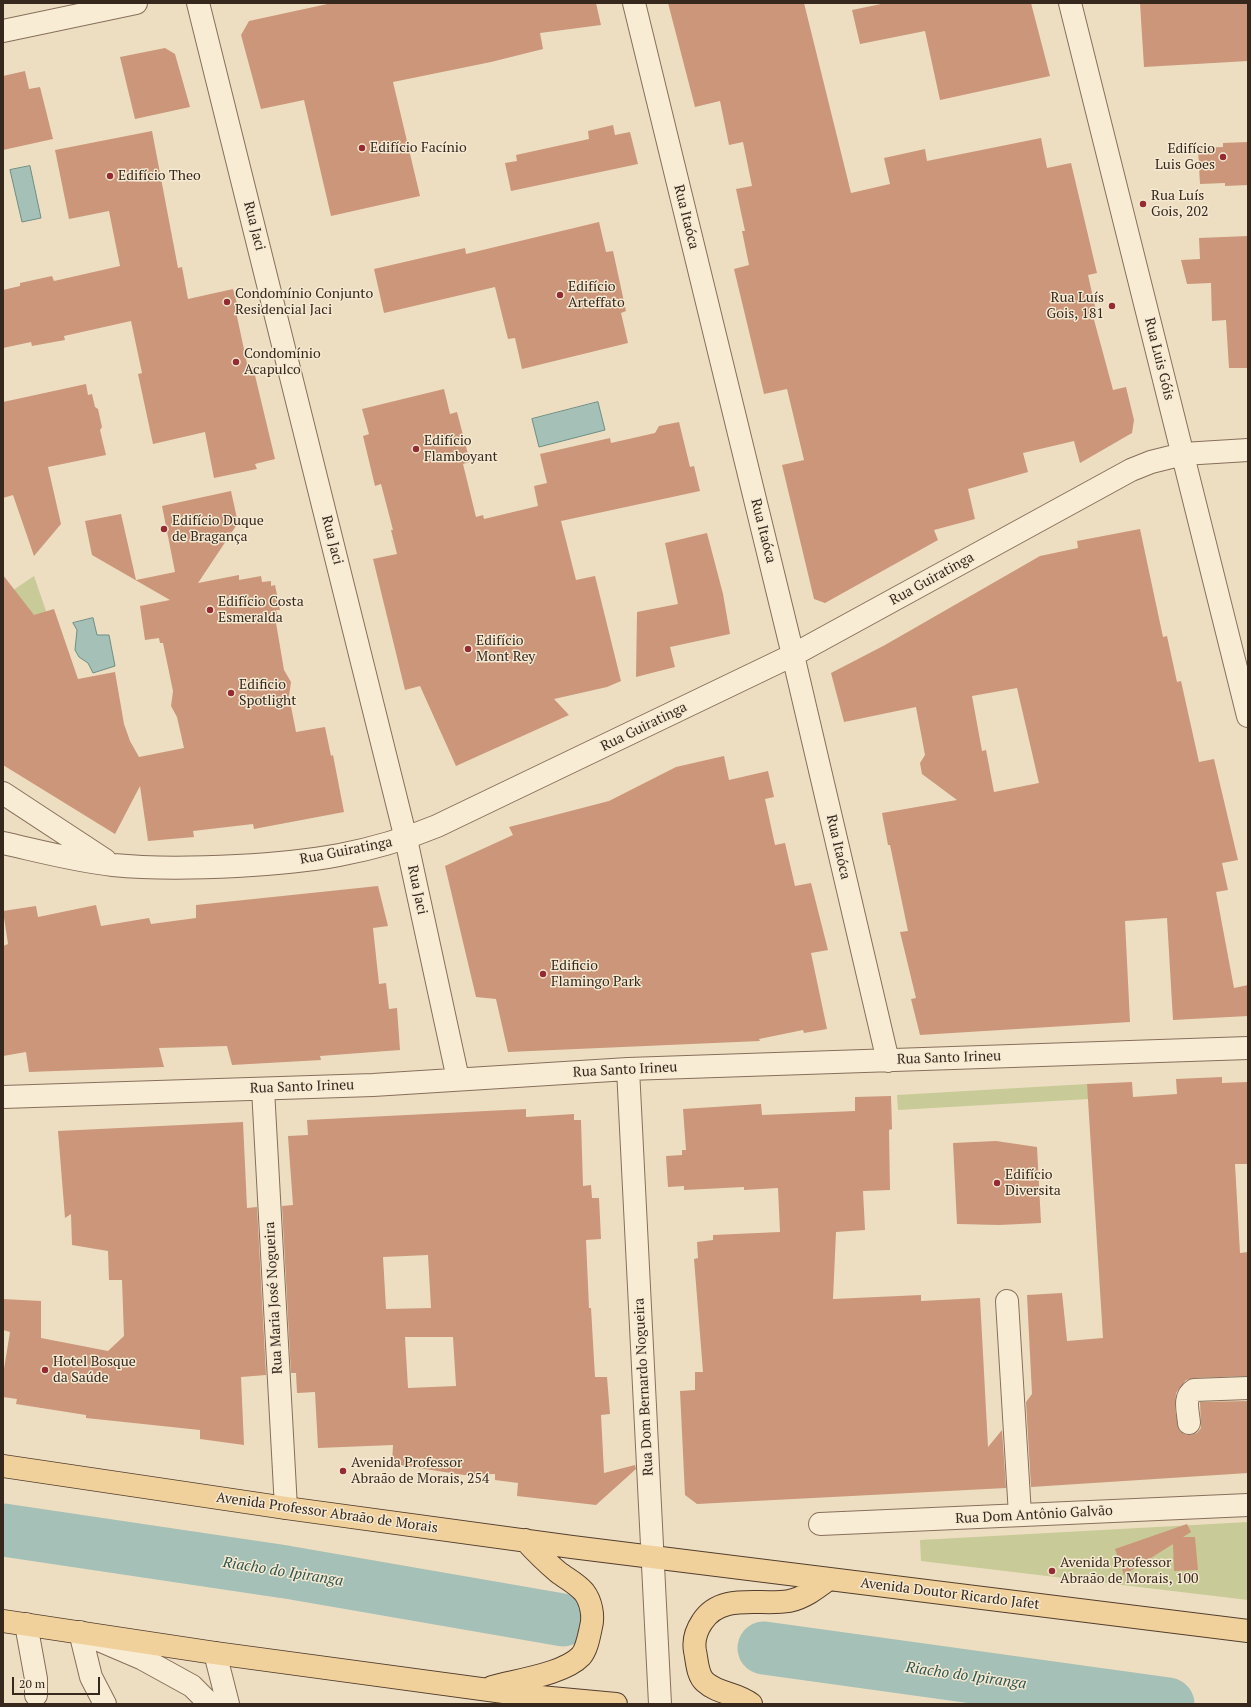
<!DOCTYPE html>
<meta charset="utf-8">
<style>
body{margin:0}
#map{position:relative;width:1251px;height:1707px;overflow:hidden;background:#eddec2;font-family:"PT Serif",serif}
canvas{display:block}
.frame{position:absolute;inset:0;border:4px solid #37281e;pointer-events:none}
.scale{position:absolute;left:12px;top:1677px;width:88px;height:18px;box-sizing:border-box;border:2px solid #37281e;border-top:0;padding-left:5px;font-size:12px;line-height:14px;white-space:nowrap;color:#37281e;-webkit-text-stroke:3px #f5e9d2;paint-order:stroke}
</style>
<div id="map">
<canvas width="1251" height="1707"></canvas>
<div class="frame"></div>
<div class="scale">20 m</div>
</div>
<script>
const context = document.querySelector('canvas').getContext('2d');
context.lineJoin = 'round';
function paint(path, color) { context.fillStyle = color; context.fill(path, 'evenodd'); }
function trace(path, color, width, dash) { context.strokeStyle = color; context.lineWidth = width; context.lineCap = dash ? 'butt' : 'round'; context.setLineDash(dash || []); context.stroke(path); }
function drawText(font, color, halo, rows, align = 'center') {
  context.font = font + ' "PT Serif",serif'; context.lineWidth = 3; context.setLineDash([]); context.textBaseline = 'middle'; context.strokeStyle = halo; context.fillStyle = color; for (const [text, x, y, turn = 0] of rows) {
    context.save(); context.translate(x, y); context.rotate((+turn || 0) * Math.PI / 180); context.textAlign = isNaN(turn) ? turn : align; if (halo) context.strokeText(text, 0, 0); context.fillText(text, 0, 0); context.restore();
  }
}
paint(new Path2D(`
 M34,576L65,666L3,597Z
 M1087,1084L1089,1099L898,1110L897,1095Z
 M1248,1522V1600L921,1561L920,1540Z`), '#c8cb97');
const water = new Path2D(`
 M30,166L41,218L22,222L10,170Z
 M598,402L605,430L539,447L532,419Z
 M93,618L97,635H109L115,666L93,673L88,663L79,657L75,650L77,630L73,623Z`);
paint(water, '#a5c0b6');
trace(water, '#6c8e83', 1);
trace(new Path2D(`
 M3,1530L286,1572L563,1620
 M764,1648L1168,1704`), '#a5c0b6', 53);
paint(new Path2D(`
 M332,3H596L601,25L540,33L543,49L491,62L393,82L420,196L331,216L304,100L261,109L241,35L249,21Z
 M668,3H804L851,193L890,184L884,158L925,149L927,161L1041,138L1047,168L1071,163L1097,273L1088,275L1097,315L1093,316L1113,390L1126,387L1134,420L1132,433L1080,463L1074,441L1023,453L1028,472L968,489L975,519L934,530L938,540L825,603L814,599L782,465L804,460L787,389L764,394L734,269L749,265L742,231H745L736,189L752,186L743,142L729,145L720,101L695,107Z
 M886,3H1031L1050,76L940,100L925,31L860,44L852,10Z
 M1140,3H1248V61L1144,67Z
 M165,48L175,54L190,107L135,119L120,57Z
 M25,71L29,89L40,87L53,139L3,150V76Z
 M613,125L615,135L630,132L638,164L511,191L505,163L517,161L516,155L589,139L588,131Z
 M152,131L178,268L182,267L188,299L233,289L239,311L236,312L248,368L253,367L275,459L255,464L257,469L214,478L205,432L153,444L138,374L142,373L131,321L64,336L65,340L32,346L31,342L3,348V290L20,286V283L52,276L54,281L120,266L109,211L69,219L55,150Z
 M1248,142V185L1225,186V183L1200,184L1198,148L1223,147V143Z
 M599,222L606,252L613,251L626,311L621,313L628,343L522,369L515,338L508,339L495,287L384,313L374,269L465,248L466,254Z
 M1248,236V368H1229L1226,320L1212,321L1211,283L1187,284L1181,260L1200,259L1199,238Z
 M86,384L88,395L92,394L95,407L98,409L102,427L100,430L106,455L48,467L61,524L34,556L13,495L3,498V402Z
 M444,389L450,414L457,412L470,462L463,464L476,517L483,515L484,519L538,506L534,486L547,483L540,454L610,438L611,443L655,433L659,426L679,422L690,467L694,466L700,491L561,521L576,580L595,576L621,681L607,687L554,699L569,715L456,766L420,686L405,690L373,559L397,554L391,530H393L381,484L375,486L363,436L369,434L362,409Z
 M231,491L238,523L198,583L239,575V580L261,576L262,582L271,581V586L275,585L280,610H276L278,617H275L284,670L291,682L289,696L296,732L325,727L331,756L333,755L344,812L254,829L253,824L193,831L194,837L148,841L140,786L115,834L3,765V575L34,615L54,609L78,679L115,672L124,724L130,741L139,757L184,748L177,717L171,706L173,691L163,643H160L159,638L145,640L140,606L170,600L92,555L85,521L121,514L136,580L175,572L162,506Z
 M1140,529L1163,637L1167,636L1177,682L1181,681L1199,762L1214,759L1238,860L1222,863L1228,890L1216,892L1234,988L1248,985V1016L1173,1020L1167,918L1125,921L1130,1022L920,1035L911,999L916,998L900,932L908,931L890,845H888L882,813L957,800L922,774L920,763L925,755L916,707L844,722L831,673L885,645L1040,556L1078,548L1077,541ZM1017,688L1039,783L994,792L986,750L982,751L972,696Z
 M707,533L723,594L730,634L670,647L675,667L636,677L637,612L678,604L665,543Z
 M724,756L729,780L768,771L774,797L765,799L775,845L785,843L795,886L811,883L828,950L811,953L827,1029L804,1033L803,1030L759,1039L760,1041L508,1052L496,999L476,997L445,866L513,835L509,827L609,801L676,767Z
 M378,886L388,926L373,928L379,984L386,983L389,1009L397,1008L400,1050L320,1056L321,1060L232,1065L227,1046L159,1048L164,1067L29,1072L26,1052L3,1056V946L8,944L3,911L36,906L38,917L96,905L101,926L149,918L151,924L196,918V905Z
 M1222,1077V1083L1248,1082V1164H1235L1240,1253L1248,1252V1376L1194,1378L1186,1380L1176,1393L1175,1410L1179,1430L1184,1434L1191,1435L1197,1433L1201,1428L1200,1402L1248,1401V1473L1031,1487L1026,1402L1032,1394L1027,1295L1062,1293L1067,1341L1103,1338L1087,1084L1132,1082L1133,1097L1177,1094L1176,1079Z
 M891,1096L892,1129L889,1130L890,1190L863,1191L865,1230L836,1232L833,1299L921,1295V1301L980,1298L988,1447L1002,1430L1006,1488L697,1504L685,1495L680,1391L695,1390V1372H703L694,1259L698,1258L697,1242L713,1240V1235L780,1232L778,1188L744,1190V1187L684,1190V1186L668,1187L666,1156L682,1155V1150H686L683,1109L761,1104L762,1115L855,1111V1097Z
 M526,1109V1117L574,1114V1120H581L583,1186L591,1185L592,1198H599L601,1239L586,1240L589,1308H591L595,1377H607L610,1414L601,1415L604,1473L635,1465L636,1469L596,1505L517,1496L518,1483L495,1480V1474L464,1475L392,1464L393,1445L318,1448L315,1392L297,1393L296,1373H291L282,1206L293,1205L288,1136L308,1135L307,1120ZM428,1255L431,1308L386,1309L383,1257ZM405,1337H453L456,1386L408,1388Z
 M243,1122L247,1208L257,1207L266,1375L241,1377L244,1445L200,1439V1430L86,1418V1415L16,1404L17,1399L3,1397V1375L10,1332L3,1330V1299L41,1301V1338L108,1351L124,1336L122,1280H109L108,1251L72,1245L71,1214L65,1218L58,1131Z
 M996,1141L1037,1147L1041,1223L999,1225L957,1224L953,1143Z
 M1187,1524L1191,1532L1183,1537H1195L1198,1570L1174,1571L1173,1544L1124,1575L1115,1549Z`), '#cb9679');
const minor = new Path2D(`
 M198,3L406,839L458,1079
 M634,3L793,655L888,1061
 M1070,3L1248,716
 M3,31L136,3
 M3,793L105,860
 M3,843C39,851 76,861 113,865C154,869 196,868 237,866C311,862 369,854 437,826L793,655L1131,470L1151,462L1183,454L1248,450
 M628,1069L660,1704
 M263,1089L286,1508
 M3,1097L373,1085L628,1069L1248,1048
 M1007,1301L1020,1515
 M1189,1423C1188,1411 1183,1397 1194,1390L1248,1388
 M820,1524L1248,1505
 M26,1624L36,1679V1695
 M215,1653L228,1704
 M105,1704L91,1677L80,1632L143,1659L192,1686L210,1704`);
const major = new Path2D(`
 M3,1466L286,1508L572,1547L1248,1631
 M3,1621L215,1653L540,1697L616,1704
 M492,1687C517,1680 564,1674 581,1656C587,1649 589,1636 591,1627C594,1616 591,1601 584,1592C576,1583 567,1579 558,1572C546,1562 535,1551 525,1540
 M751,1704C738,1693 718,1694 705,1682C697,1675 697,1660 695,1651C693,1640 696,1631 702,1622C721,1592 760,1606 789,1601C804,1598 817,1588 829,1579`);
trace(minor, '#876f5a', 24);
trace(major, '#543e2e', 24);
trace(minor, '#f8ecd5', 22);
trace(major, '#f0d19b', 22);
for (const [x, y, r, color] of [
 [362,148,4,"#942b32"],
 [1223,157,4,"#942b32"],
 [110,176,4,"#942b32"],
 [1143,204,4,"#942b32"],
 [560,295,4,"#942b32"],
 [227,302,4,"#942b32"],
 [1112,306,4,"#942b32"],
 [236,362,4,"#942b32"],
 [416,449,4,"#942b32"],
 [164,529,4,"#942b32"],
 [210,610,4,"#942b32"],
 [468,649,4,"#942b32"],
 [231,693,4,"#942b32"],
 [543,974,4,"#942b32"],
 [997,1183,4,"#942b32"],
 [45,1370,4,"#942b32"],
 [343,1471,4,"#942b32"],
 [1052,1571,4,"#942b32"]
]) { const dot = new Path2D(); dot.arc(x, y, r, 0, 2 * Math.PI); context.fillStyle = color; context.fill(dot); trace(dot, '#f5e9d2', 1.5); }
drawText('14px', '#37281e', '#f5e9d2', [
 ["Edifício Facínio",370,148],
 ["Edifício",1215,149,"right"],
 ["Luis Goes",1215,165,"right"],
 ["Edifício Theo",118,176],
 ["Rua Luís",1151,196],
 ["Gois, 202",1151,212],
 ["Edifício",568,287],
 ["Arteffato",568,303],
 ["Condomínio Conjunto",235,294],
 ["Residencial Jaci",235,310],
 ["Rua Luís",1104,298,"right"],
 ["Gois, 181",1104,314,"right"],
 ["Condomínio",244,354],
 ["Acapulco",244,370],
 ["Edifício",424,441],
 ["Flamboyant",424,457],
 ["Edifício Duque",172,521],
 ["de Bragança",172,537],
 ["Edifício Costa",218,602],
 ["Esmeralda",218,618],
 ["Edifício",476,641],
 ["Mont Rey",476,657],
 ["Edificio",239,685],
 ["Spotlight",239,701],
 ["Edificio",551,966],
 ["Flamingo Park",551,982],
 ["Edifício",1005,1175],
 ["Diversita",1005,1191],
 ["Hotel Bosque",53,1362],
 ["da Saúde",53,1378],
 ["Avenida Professor",351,1463],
 ["Abraão de Morais, 254",351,1479],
 ["Avenida Professor",1060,1563],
 ["Abraão de Morais, 100",1060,1579]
], 'left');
drawText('14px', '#37281e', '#f5e9d2', [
 ["Rua Itaóca",686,217,76],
 ["Rua Jaci",254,226,76],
 ["Rua Luis Góis",1159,359,76],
 ["Rua Itaóca",763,531,76],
 ["Rua Jaci",332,540,76],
 ["Rua Guiratinga",932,579,-29],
 ["Rua Guiratinga",644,727,-26],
 ["Rua Itaóca",838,847,77],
 ["Rua Guiratinga",346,851,-11],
 ["Rua Jaci",417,890,78],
 ["Rua Santo Irineu",949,1058,-2],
 ["Rua Santo Irineu",625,1070,-3],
 ["Rua Santo Irineu",302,1087,-2],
 ["Rua Maria José Nogueira",274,1298,-93],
 ["Rua Dom Bernardo Nogueira",644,1387,-93],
 ["Avenida Professor Abraão de Morais",327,1513,8],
 ["Rua Dom Antônio Galvão",1034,1515,-3],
 ["Avenida Doutor Ricardo Jafet",950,1594,7]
]);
drawText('italic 15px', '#2d5651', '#f5e9d2', [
 ["Riacho do Ipiranga",283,1572,9],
 ["Riacho do Ipiranga",966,1676,8]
]);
</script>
